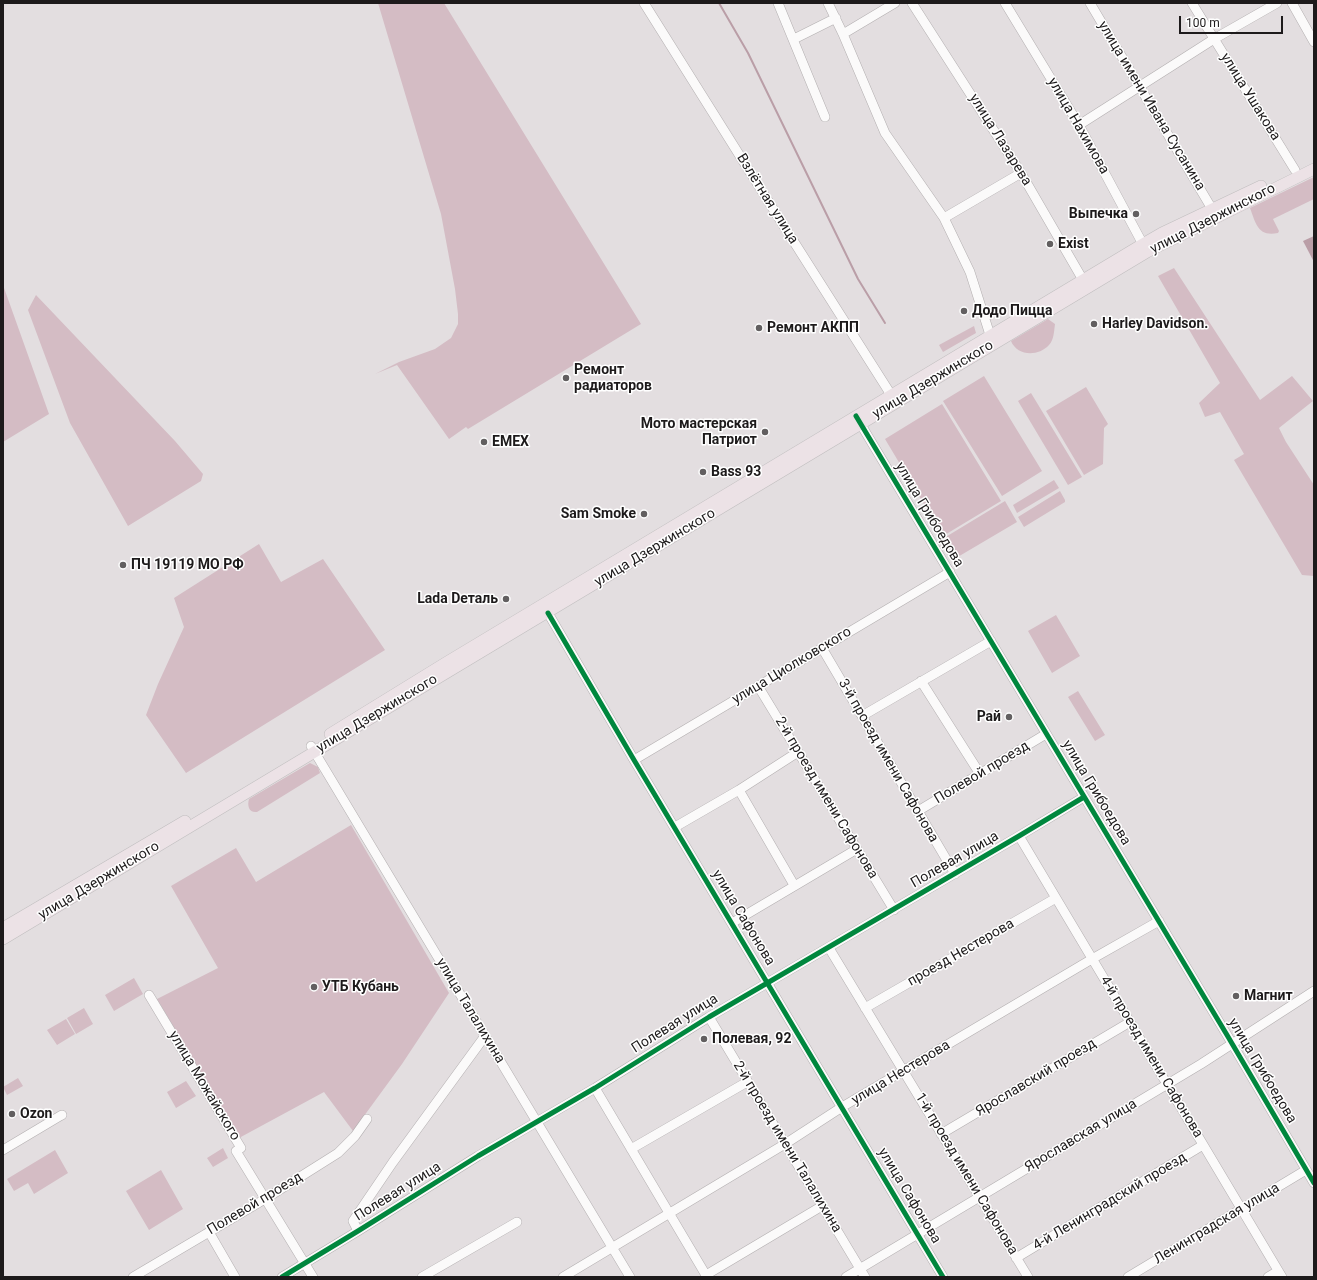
<!DOCTYPE html>
<meta charset="utf-8">
<style>
body{margin:0}
#map{position:relative;width:1317px;height:1280px;overflow:hidden;background:#e3dee0;font-family:Roboto,sans-serif}
canvas{display:block}
.frame{position:absolute;inset:0;border:4px solid #1d1a1b;pointer-events:none}
.scale{position:absolute;left:1179px;top:16px;width:104px;height:18px;box-sizing:border-box;border:2px solid #1d1a1b;border-top:0;padding-left:5px;font-size:12px;line-height:14px;white-space:nowrap;color:#1d1a1b;-webkit-text-stroke:3px #fff;paint-order:stroke}
</style>
<div id="map">
<canvas width="1317" height="1280"></canvas>
<div class="frame"></div>
<div class="scale">100 m</div>
</div>
<script>
const context = document.querySelector('canvas').getContext('2d');
context.lineJoin = 'round';
function paint(path, color) { context.fillStyle = color; context.fill(path, 'evenodd'); }
function trace(path, color, width, dash) { context.strokeStyle = color; context.lineWidth = width; context.lineCap = dash ? 'butt' : 'round'; context.setLineDash(dash || []); context.stroke(path); }
function drawText(font, color, halo, rows, align = 'center') {
  context.font = font + ' Roboto,sans-serif'; context.lineWidth = 3; context.setLineDash([]); context.textBaseline = 'middle'; context.strokeStyle = halo; context.fillStyle = color; for (const [text, x, y, turn = 0] of rows) {
    context.save(); context.translate(x, y); context.rotate((+turn || 0) * Math.PI / 180); context.textAlign = isNaN(turn) ? turn : align; if (halo) context.strokeText(text, 0, 0); context.fillText(text, 0, 0); context.restore();
  }
}
paint(new Path2D(`
 M378,3H444L641,324L468,429L466,427L449,439L397,365L375,374L399,362L435,349L451,338L458,324V314L455,289L441,214Z
 M1314,177V199L1273,219L1279,231L1278,233C1258,237 1256,224 1250,208Z
 M1174,268L1260,400L1292,376L1313,401L1279,428L1286,442L1314,485V576L1302,575L1234,460L1244,454L1220,412L1205,417L1199,403L1220,383L1158,276Z
 M3,285L49,414L3,442Z
 M36,295L175,441L203,474L201,481L128,526L70,423L28,310Z
 M1048,319L1055,324C1054,331 1054,340 1049,345C1038,357 1017,356 1011,341Z
 M974,326L976,333L943,352L939,345Z
 M984,376L1042,471L1002,496L943,401Z
 M1086,387L1108,424L1104,428L1103,464L1084,475L1046,411Z
 M1031,393L1082,477L1068,485L1018,401Z
 M942,404L1001,501L943,536L885,439Z
 M1054,480L1059,488L1017,513L1013,505Z
 M1060,491L1065,500V502L1024,527L1018,517Z
 M1005,501L1017,522L956,558L944,538Z
 M259,544L281,582L323,559L385,650L186,773L146,715L158,684L184,627L174,598Z
 M1056,615L1080,656L1052,673L1028,631Z
 M1078,691L1105,735L1095,741L1068,697Z
 M310,763L318,767L320,773L257,812C249,813 247,806 249,799Z
 M351,825L449,993L402,1064L353,1131L324,1092L239,1138L157,999L218,968L171,886L236,848L256,882Z
 M134,978L143,994L114,1011L105,995Z
 M84,1008L93,1024L76,1034L67,1018Z
 M66,1019L75,1034L57,1045L47,1030Z
 M18,1078L23,1086L7,1095L3,1087Z
 M186,1081L196,1096L176,1108L167,1092Z
 M223,1148L228,1158L213,1167L207,1158Z
 M55,1150L68,1173L34,1194L28,1183L14,1191L7,1179Z
 M161,1170L183,1209L149,1230L126,1191Z`), '#d4bcc4');
paint(new Path2D(`
 M1314,236V262L1303,241Z`), '#ba9ea7');
trace(new Path2D(`
 M719,3L748,53L858,279L885,323`), '#ba9ea7', 2);
const minor = new Path2D(`
 M644,3L782,223L888,390L890,396
 M778,3L825,117
 M828,3L843,34L885,133L944,218L970,272L990,335
 M912,3L1021,173L1083,280
 M1005,3L1079,125L1146,250
 M1090,3L1212,209L1217,213
 M1192,3L1295,170
 M1292,3L1314,42
 M843,34L895,3
 M794,39L836,18
 M1079,125L1214,39L1277,3
 M944,218L1021,173
 M857,418L1227,1035L1314,1183
 M548,613L634,760L943,1277
 M822,648L955,874
 M921,681L980,774
 M758,686L894,910
 M862,716L991,641
 M311,746L630,1277
 M634,760L950,572
 M739,790L794,885
 M918,811L1046,734
 M675,827L739,790L798,752
 M1019,836L1282,1277
 M732,923L857,849
 M829,948L1028,1277
 M149,995L241,1148L236,1151L313,1277
 M865,1008L1056,898
 M709,1017L865,1277
 M595,1088L707,1277
 M941,1134L1130,1022
 M631,1149L747,1082
 M3,1150L60,1116L62,1115
 M358,1231L353,1221L393,1162L485,1036
 M209,1232L235,1277
 M1016,1258L1203,1145
 M706,1275L822,1206
 M133,1277L265,1199L338,1153L355,1136L367,1119
 M282,1277L358,1231L478,1156L595,1088L709,1017L1019,836L1084,797
 M422,1277L517,1222
 M563,1277L785,1144L842,1107L1092,959L1159,921
 M846,1277L1201,1064L1314,991
 M1128,1277L1306,1170
 M1268,1277L1278,1271`);
const major = new Path2D(`
 M330,734L447,662L1143,244L1162,233L1261,186
 M3,928L185,821
 M3,939L1147,252L1314,169`);
trace(minor, '#b2aeaf', 10);
trace(major, '#bfbdbe', 12);
trace(minor, '#fbfafa', 9);
trace(major, '#ece2e6', 11);
trace(new Path2D(`
 M856,416L1227,1035L1314,1183
 M548,613L634,760L943,1277
 M282,1277L358,1231L478,1156L595,1088L709,1017L1019,836L1084,797`), '#00873e', 5);
for (const [x, y, r, color] of [
 [1136,214,4,"#625f60"],
 [1050,244,4,"#625f60"],
 [964,311,4,"#625f60"],
 [1094,324,4,"#625f60"],
 [759,328,4,"#625f60"],
 [566,378,4,"#625f60"],
 [765,432,4,"#625f60"],
 [484,442,4,"#625f60"],
 [703,472,4,"#625f60"],
 [644,514,4,"#625f60"],
 [123,565,4,"#625f60"],
 [506,599,4,"#625f60"],
 [1009,717,4,"#625f60"],
 [314,987,4,"#625f60"],
 [1236,996,4,"#625f60"],
 [704,1039,4,"#625f60"],
 [12,1114,4,"#625f60"]
]) { const dot = new Path2D(); dot.arc(x, y, r, 0, 2 * Math.PI); context.fillStyle = color; context.fill(dot); trace(dot, '#fff', 1.5); }
drawText('14px', '#1d1a1b', '#fff', [
 ["улица Ушакова",1250,97,58],
 ["улица имени Ивана Сусанина",1151,106,59],
 ["улица Нахимова",1078,126,60],
 ["улица Лазарева",1000,140,58],
 ["Взлётная улица",767,199,58],
 ["улица Дзержинского",1213,219,-27],
 ["улица Дзержинского",933,380,-31],
 ["улица Грибоедова",929,515,59],
 ["улица Дзержинского",655,548,-31],
 ["улица Циолковского",792,666,-31],
 ["улица Дзержинского",377,714,-31],
 ["3-й проезд имени Сафонова",888,761,60],
 ["Полевой проезд",982,773,-31],
 ["улица Грибоедова",1096,793,59],
 ["2-й проезд имени Сафонова",826,798,59],
 ["Полевая улица",955,860,-30],
 ["улица Дзержинского",99,881,-31],
 ["улица Сафонова",743,918,59],
 ["проезд Нестерова",961,953,-30],
 ["улица Талалихина",470,1011,59],
 ["Полевая улица",675,1024,-32],
 ["4-й проезд имени Сафонова",1151,1057,59],
 ["улица Грибоедова",1262,1071,59],
 ["улица Нестерова",901,1073,-31],
 ["Ярославский проезд",1036,1078,-31],
 ["улица Можайского",204,1086,59],
 ["Ярославская улица",1081,1136,-31],
 ["2-й проезд имени Талалихина",787,1147,59],
 ["1-й проезд имени Сафонова",966,1174,59],
 ["Полевая улица",398,1192,-32],
 ["улица Сафонова",909,1196,59],
 ["4-й Ленинградский проезд",1110,1202,-31],
 ["Полевой проезд",255,1204,-31],
 ["Ленинградская улица",1217,1224,-31]
]);
drawText('bold 14px', '#1d1a1b', '#fff', [
 ["Выпечка",1128,214,"right"],
 ["Exist",1058,244],
 ["Додо Пицца",972,311],
 ["Harley Davidson.",1102,324],
 ["Ремонт АКПП",767,328],
 ["Ремонт",574,370],
 ["радиаторов",574,386],
 ["Мото мастерская",757,424,"right"],
 ["Патриот",757,440,"right"],
 ["EMEX",492,442],
 ["Bass 93",711,472],
 ["Sam Smoke",636,514,"right"],
 ["ПЧ 19119 МО РФ",131,565],
 ["Lada Dеталь",498,599,"right"],
 ["Рай",1001,717,"right"],
 ["УТБ Кубань",322,987],
 ["Магнит",1244,996],
 ["Полевая, 92",712,1039],
 ["Ozon",20,1114]
], 'left');
</script>
